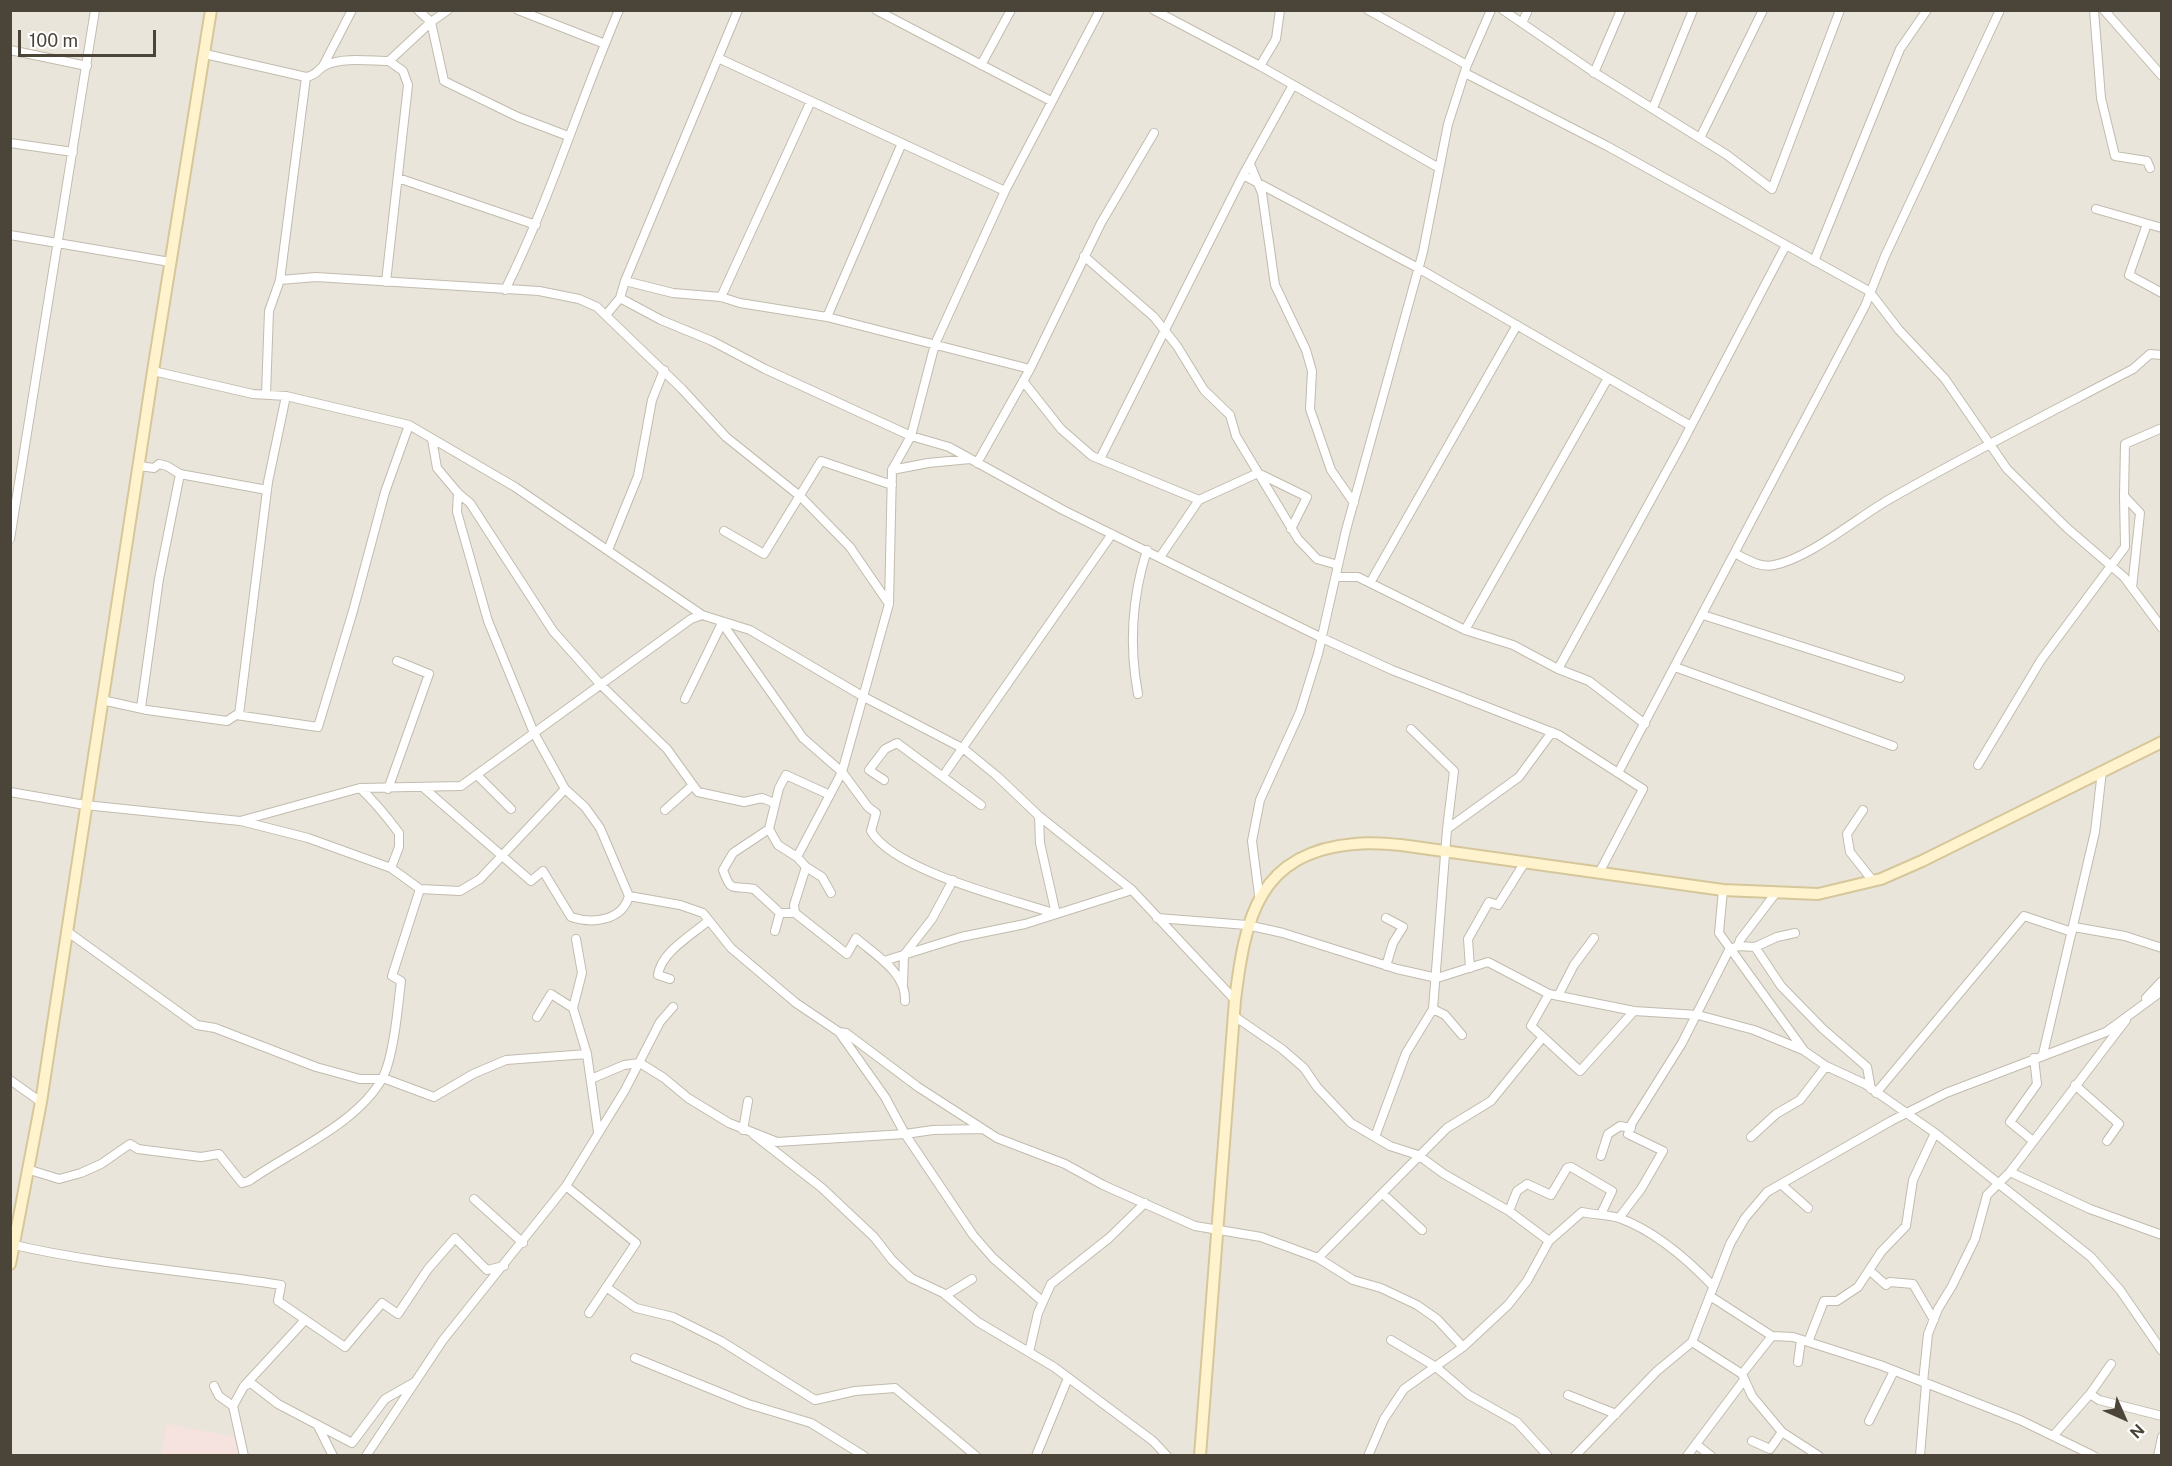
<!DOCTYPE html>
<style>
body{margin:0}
#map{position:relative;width:2172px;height:1466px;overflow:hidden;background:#f6f3ec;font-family:"Public Sans",sans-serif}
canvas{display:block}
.frame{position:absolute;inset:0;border:12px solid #4b4439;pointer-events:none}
.north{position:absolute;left:2094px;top:1388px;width:60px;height:60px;-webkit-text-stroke:4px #fff;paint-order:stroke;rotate:135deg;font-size:16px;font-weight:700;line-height:24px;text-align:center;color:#4b4439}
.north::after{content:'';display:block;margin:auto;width:21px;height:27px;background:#4b4439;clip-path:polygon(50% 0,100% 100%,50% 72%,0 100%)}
.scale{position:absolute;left:18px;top:30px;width:138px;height:27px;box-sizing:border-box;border:3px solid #4b4439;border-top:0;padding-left:8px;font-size:18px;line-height:21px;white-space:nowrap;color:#4b4439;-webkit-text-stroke:4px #fff;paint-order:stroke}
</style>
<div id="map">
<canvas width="2172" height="1466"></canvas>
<div class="frame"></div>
<div class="north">N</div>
<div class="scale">100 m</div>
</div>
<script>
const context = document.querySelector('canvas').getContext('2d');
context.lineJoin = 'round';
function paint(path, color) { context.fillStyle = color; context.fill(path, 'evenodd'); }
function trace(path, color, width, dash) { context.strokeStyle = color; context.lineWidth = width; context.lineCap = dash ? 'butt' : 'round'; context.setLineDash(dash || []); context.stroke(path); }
paint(new Path2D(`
 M11,11H2161V1455H11Z`), '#eae5da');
paint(new Path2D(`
 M167,1424L234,1437L240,1455H161Z`), '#f6e3e0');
const street = new Path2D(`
 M418,10L431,22L444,81L518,117L568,136
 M518,10L605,44
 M876,10L1051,101
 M1154,10L1260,66
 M1280,10L1276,39L1260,66L1439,168
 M1368,10L1467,65
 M1503,10L1592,71L1727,155L1772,189L1840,10
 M2094,10L2101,98L2115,156L2147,161L2150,168
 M2104,10L2162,76
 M1522,23L1528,10
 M10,50L87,66
 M205,54L306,77C318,75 317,69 326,65C343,57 371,61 389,61L431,22L448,10
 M718,58L1005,191L935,344L911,436L892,470L889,604L842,772L797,857
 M981,65L1011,10
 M323,66L352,10
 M1465,73L1607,146L1869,291L1899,330L1945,379L2007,469L2067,528L2124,577L2162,628
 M1594,73L1621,10
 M1653,108L1693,10
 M1700,138L1763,10
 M10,143L73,152
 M1250,164L1262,193L1275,285L1306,350L1312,371L1310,409L1331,470L1354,503
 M1243,175L1418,268L1691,426
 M398,178L536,225
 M1005,191L1100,10
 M2096,209L2162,228
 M2147,224L2129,275L2162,293
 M10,235L170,262
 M1084,256L1154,317L1177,346L1204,390L1230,415L1236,436L1298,539L1317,559L1338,565
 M1814,261L1900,49L1927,10
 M280,280L316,277L539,291L579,299L597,307L682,389L726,437L801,497L850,547L889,604
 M625,281L738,10
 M386,282L408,85L403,71L389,61
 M505,290C550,200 579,103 619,10
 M721,297L811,101
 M620,298L625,281L673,293L721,297L740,303L827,317L1030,369
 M606,315L620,298L661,320L712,341L765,369L911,436L949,447L1063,510L1322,638L1392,670L1559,735L1643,789L1599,873
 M827,317L902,143
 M153,371L253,394L286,396L409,425L515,487L702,615L750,630L864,697L964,749L997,776L1039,816L1132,890L1235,1000
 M1023,381L1061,429L1092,456L1199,500L1258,473L1307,497L1291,529
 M266,394L269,311L280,280L306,77
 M432,439L437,468L458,493L470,503L553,631L602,686L667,749L698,792L744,802L762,798L774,803
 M1100,459L1243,175L1293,85
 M977,463L1030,369L1101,223L1154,133
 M139,466L154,468L159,464L167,466L180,474
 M892,470L928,463L970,459
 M724,531L764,554L821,461L892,485
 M10,539L95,10
 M608,550L638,476L652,400L664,370
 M1736,554C1748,560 1760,568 1774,565C1808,559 1857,518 1888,500C1968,454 2051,412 2133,369L2150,354L2162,355
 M1160,557L1199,500
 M1336,577H1358L1465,630L1513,645L1558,669L1589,681L1645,724
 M1370,583L1517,325
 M2132,588L2140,513L2124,496L2125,444L2162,428
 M1703,615L1900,678
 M1465,630L1608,378
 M1675,667L1893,746
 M1558,669L1680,447L1786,245
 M1138,694C1129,646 1132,597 1147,550
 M685,699L722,623L803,738L842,772L868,807L876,813L871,831C894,871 1011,899 1056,914
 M102,700L147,710L227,721L236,715L318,727L353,611L385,492L409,425
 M141,708L159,579L180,474L267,490
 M239,715L268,482L286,396
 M1411,729L1454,771L1447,829
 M1978,765L2041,660L2125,547L2124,496
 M1618,773L1865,306L1885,256L2000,10
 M478,776L511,809
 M943,776L1112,534
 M884,780L869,770L885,749L897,743L981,805
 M360,788C375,802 387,817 399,833V847L391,868
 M388,789L429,674L397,661
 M425,789L531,881L543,871L571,917C593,924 622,921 629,896L600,828L585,807L565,789L534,733L488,621L457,512L458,493
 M10,792L85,805L240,821L360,788L461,786L691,619L702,615
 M830,795L786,775L779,788L769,829L733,853L723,870C732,895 732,884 754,889L780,913H795L847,954L856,938C875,955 907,973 905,1001
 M665,810L693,785
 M1863,810L1847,834L1850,852L1873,881
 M1039,816L1040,843L1056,914
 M241,821L308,838L391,868L420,889L460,891L480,879L565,789
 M769,829L778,845L797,857L806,867L794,905L795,913
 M806,867L822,877L831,893
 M1723,890L1719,933L1803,1049
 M1259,895L1252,841L1260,800L1300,712L1318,654L1346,530L1423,252L1448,124L1467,65L1491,10
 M629,896L680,905L703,913L731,948L796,1003L839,1032L885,1097L905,1134L973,1235L993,1258L1042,1301
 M1157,918L1247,925L1283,933L1397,969L1437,978L1488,962L1549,994L1634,1011L1698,1015L1754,1030L1803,1050L1826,1066L1865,1084L1935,1133L2091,1257L2120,1290L2162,1351
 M1386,918L1403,927L1393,943L1386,966
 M2074,927L2125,936L2162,948
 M775,931L780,913
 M68,932L197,1025L215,1028L316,1067L360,1079H381
 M576,939L582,973L573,1008L587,1054L598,1132
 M1738,946L1755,947L1781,986L1823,1029L1867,1067L1871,1089
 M1755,947L1777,937L1795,933
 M884,961L961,937L1025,924L1132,890
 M1470,968L1468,939L1489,902L1498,905L1525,862
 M670,979L658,975C661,952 692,935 708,921
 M903,984L904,955L932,919L953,880
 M1549,994L1531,1026L1580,1071L1634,1011
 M1559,994L1574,965L1594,938
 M2146,998L2162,981
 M1433,1009L1445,1015L1462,1035
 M1234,1016L1282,1049L1304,1068L1317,1087L1351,1123L1390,1146L1418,1155L1444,1174L1509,1211L1549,1241
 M537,1017L551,994L573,1008
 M839,1032L846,1033L918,1087L997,1138L1065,1164L1103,1185L1195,1226L1261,1237L1318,1258L1353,1280L1381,1288L1417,1305L1437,1319L1463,1347
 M2043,1054L2095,832L2102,771
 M383,1078L434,1097L473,1074L506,1060L587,1054
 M591,1079L624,1065L640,1063L664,1078L688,1098L729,1123L777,1142L905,1134L933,1130L982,1129
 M10,1080L41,1102
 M2075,1085L2119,1124L2107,1141
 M1876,1093L2024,916L2072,932
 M743,1130L748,1101
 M753,1134L822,1188L874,1237L892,1260L911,1278L943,1293L978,1322L1054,1367L1153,1441L1167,1456
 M1375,1137L1406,1053L1433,1009L1447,829L1519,777L1552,732
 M1751,1137L1776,1114L1800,1100L1826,1066
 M2033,1141L2010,1122L2037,1084L2034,1058
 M1601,1156L1608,1134L1620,1126L1631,1128
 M30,1170L59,1179L81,1173L101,1164L130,1144L138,1149L201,1157L219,1154L242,1183L249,1181C290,1152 359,1123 383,1077C394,1055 398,1006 401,981L392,976L420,889
 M2010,1172L2090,1209L2162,1235
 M1781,1184L1808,1208
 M566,1186L636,1243L589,1313
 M1383,1194L1422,1230
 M474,1199L523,1243
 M1509,1211L1517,1191L1527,1184L1551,1195L1567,1168L1571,1167L1612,1191L1601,1214
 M1619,1218L1641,1189L1663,1151L1628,1134L1632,1123L1682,1043L1729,950L1738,946L1740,940L1775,894
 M10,1244C99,1265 191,1271 281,1285L278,1301L345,1347L382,1303L398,1314L428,1269L455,1238L487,1270L504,1266
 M1318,1258L1447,1128L1491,1101L1543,1037
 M1869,1270L1886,1285L1890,1282L1913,1284L1934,1320
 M606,1287L636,1308L673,1317L721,1341L815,1400L855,1391L895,1388L976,1456
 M946,1295L972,1279
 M1710,1296L1772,1336L1793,1337L1880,1365L2020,1420L2094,1456
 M1391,1340L1436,1367L1469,1395L1517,1422L1548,1456
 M1692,1342L1742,1374L1752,1396L1782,1432L1819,1456
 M1808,1342L1824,1301H1837L1858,1287L1881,1252L1906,1226L1913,1180L1935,1133
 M1029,1352L1038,1313L1051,1284L1109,1238L1145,1203
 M635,1358L748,1404L811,1423L864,1456
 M1798,1362L1801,1340
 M1742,1374L1772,1336
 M1923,1382L1928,1334L1938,1309L1952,1286L1975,1239L1987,1195L2010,1172L2126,1020
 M245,1385L305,1320
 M214,1386L219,1396L233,1406L244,1456
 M2090,1394L2111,1364
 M1568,1395L1616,1414
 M233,1406L244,1386L251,1383L278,1404L352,1443L385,1399L413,1383
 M1869,1421L1894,1371
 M318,1426L333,1456
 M2054,1435L2090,1394L2099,1400L2162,1416
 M1752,1441L1770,1449L1782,1432
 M1697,1445L1711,1456
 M366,1456L443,1340L566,1186L625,1090L660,1022L673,1007
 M1036,1456L1068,1378
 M1368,1456L1384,1419L1404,1389L1463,1347L1508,1305L1527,1281L1549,1241L1582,1212C1594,1215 1607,1214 1619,1218C1653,1230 1688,1260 1713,1286
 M1575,1456L1657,1371L1692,1342L1730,1244L1745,1218L1767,1192L1891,1121L1946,1093L2106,1032L2162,991
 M1687,1456L1744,1380
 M1920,1456L1926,1384
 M2158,1456L2162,1437`);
const secondary = new Path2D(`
 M10,1264L41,1102L153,371L211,10
 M1200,1456L1235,1000C1245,920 1257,852 1355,844C1370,842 1386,844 1401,845L1723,890L1818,894L1881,879L1922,861L2162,742`);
trace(street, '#c2bbae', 10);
trace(secondary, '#d6c79b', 14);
trace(street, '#fff', 8);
trace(secondary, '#fff3cd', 10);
</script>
